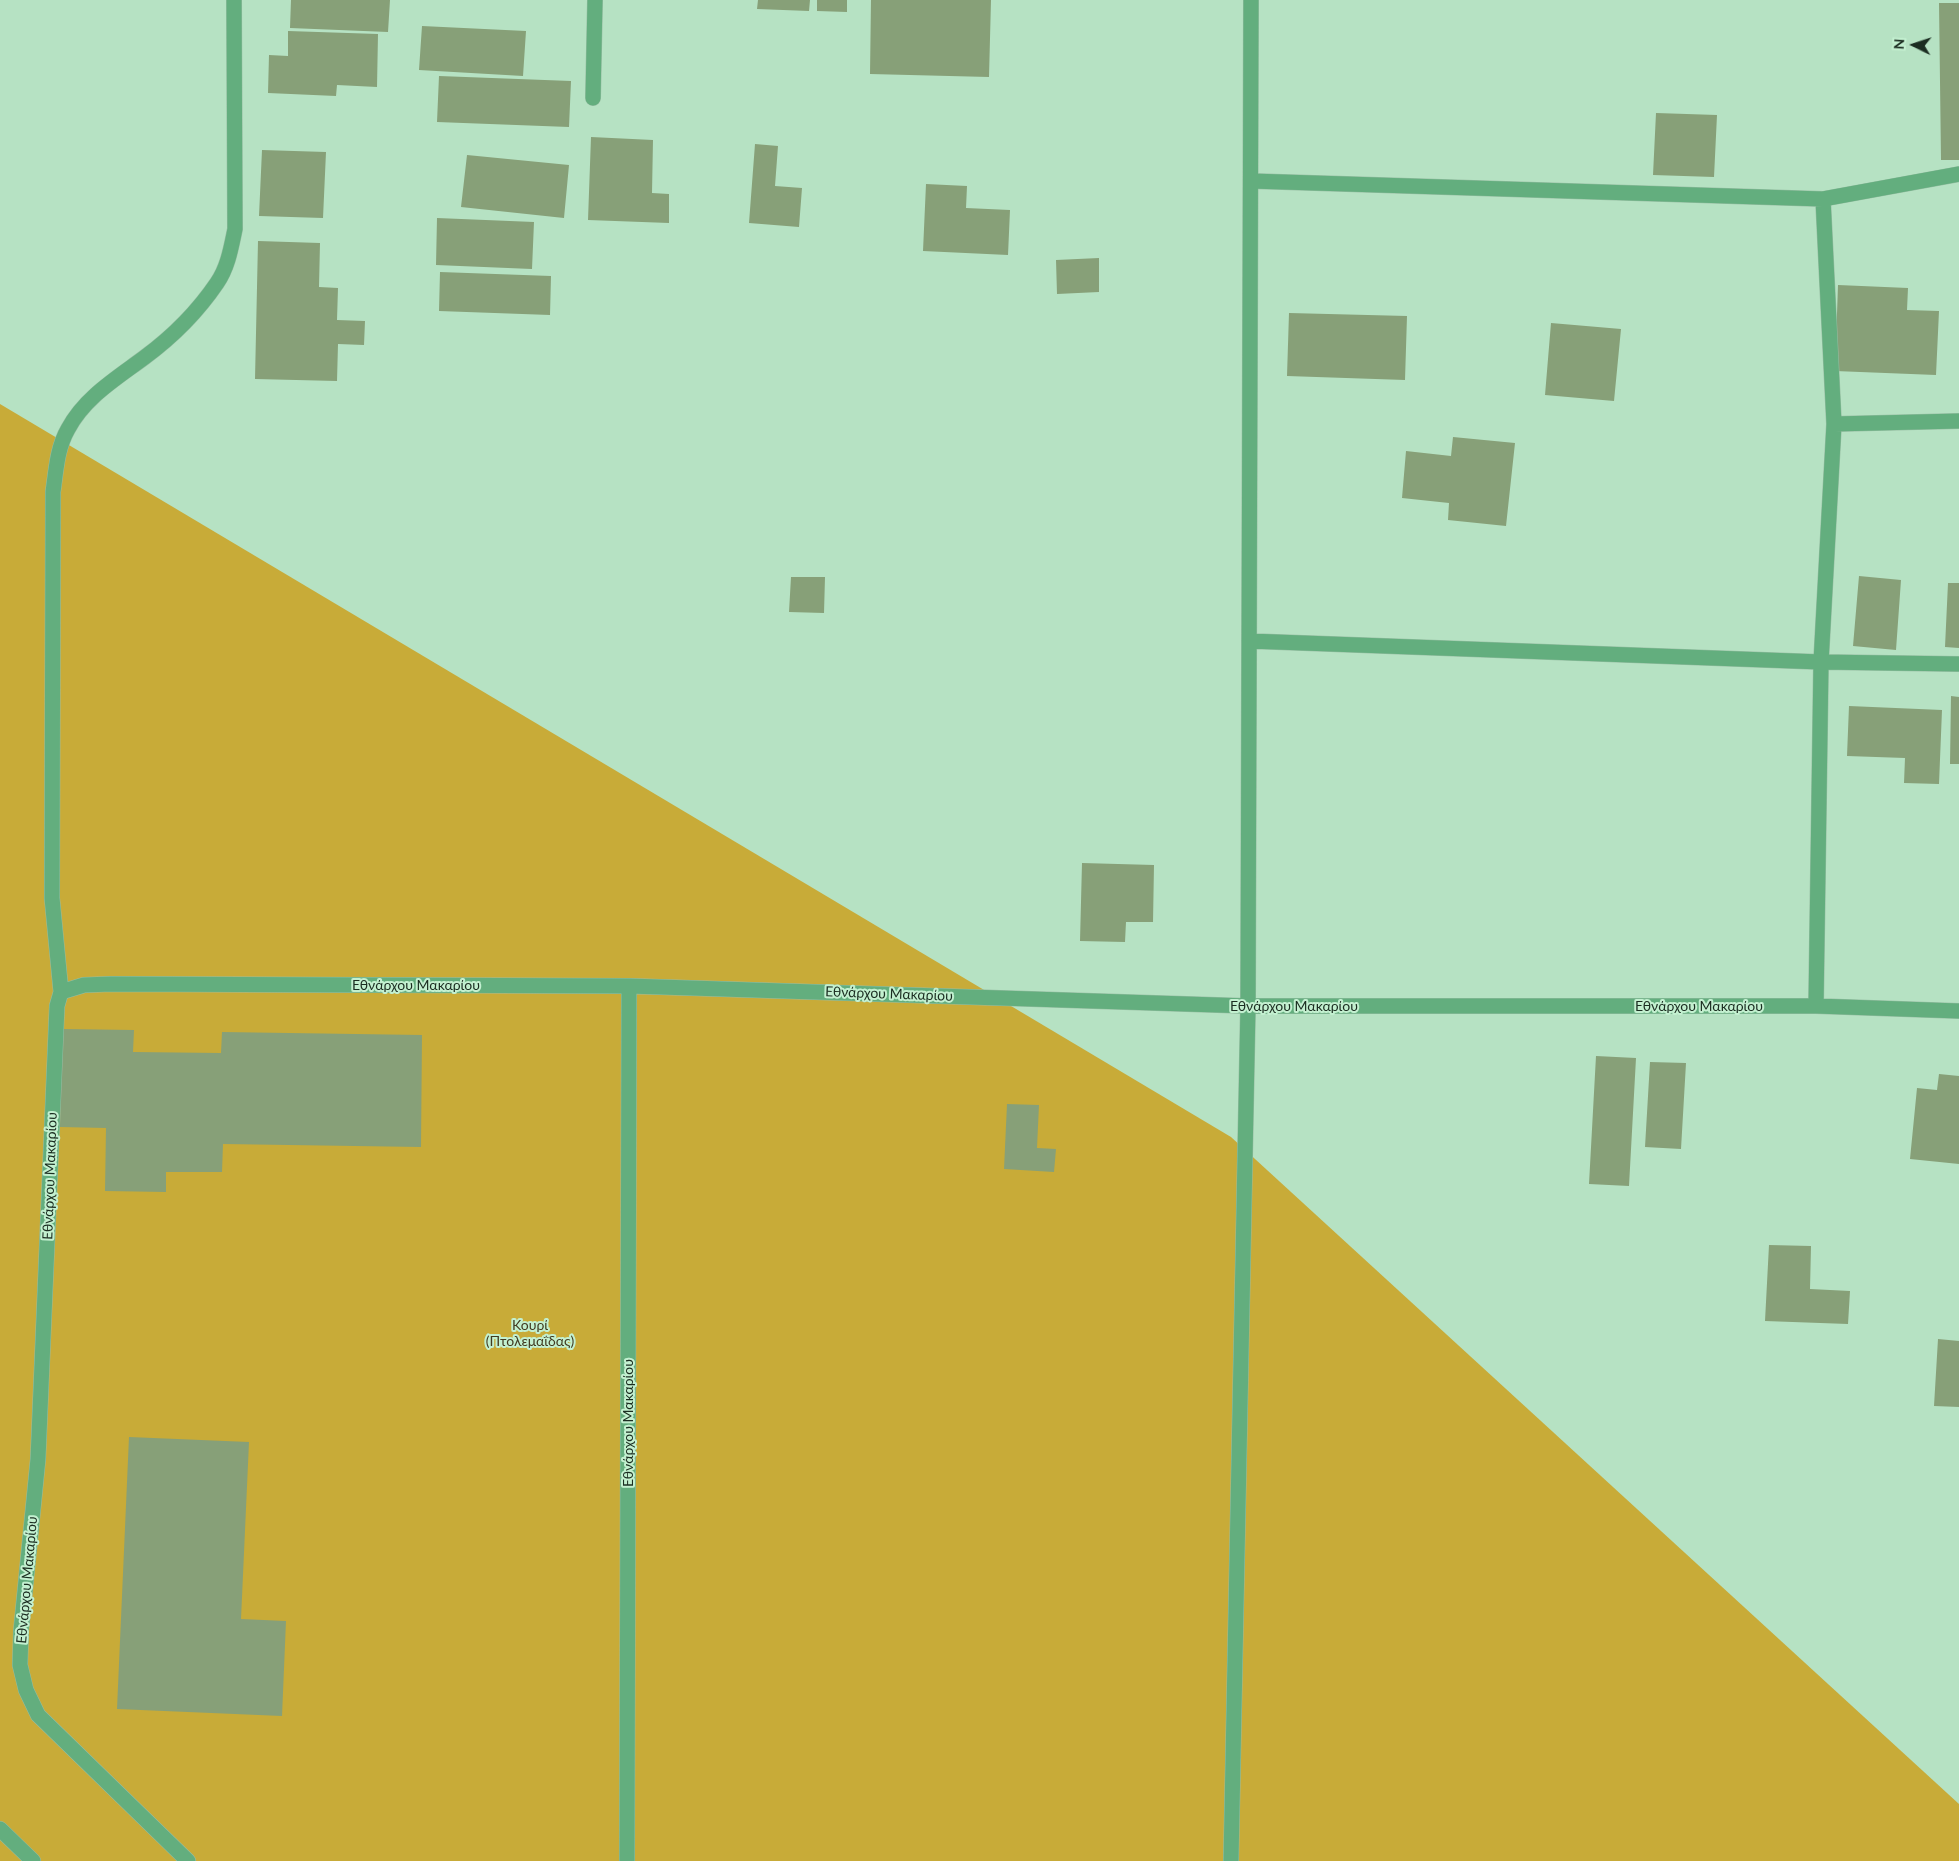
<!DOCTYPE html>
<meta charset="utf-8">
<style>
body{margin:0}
#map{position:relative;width:1959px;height:1861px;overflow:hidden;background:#b6e2c3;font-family:Lato,sans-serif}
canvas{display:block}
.north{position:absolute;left:1889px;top:20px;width:50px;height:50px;-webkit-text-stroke:4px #c3f0d0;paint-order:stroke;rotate:274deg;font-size:14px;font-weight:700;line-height:20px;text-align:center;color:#1b2d21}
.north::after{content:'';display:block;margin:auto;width:18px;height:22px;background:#1b2d21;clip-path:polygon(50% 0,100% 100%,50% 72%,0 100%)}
</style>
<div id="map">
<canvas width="1959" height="1861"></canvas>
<div class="north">N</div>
</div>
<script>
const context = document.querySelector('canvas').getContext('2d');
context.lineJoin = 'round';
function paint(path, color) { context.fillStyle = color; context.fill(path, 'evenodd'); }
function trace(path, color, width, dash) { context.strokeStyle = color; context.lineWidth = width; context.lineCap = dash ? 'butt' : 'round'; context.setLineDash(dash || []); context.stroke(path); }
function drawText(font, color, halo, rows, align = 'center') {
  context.font = font + ' Lato,sans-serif'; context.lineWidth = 4; context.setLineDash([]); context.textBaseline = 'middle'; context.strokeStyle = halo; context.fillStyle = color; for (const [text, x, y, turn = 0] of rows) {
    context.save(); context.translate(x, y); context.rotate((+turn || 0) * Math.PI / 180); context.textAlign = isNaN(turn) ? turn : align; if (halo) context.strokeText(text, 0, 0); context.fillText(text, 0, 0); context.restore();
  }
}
paint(new Path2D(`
 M0,404L1231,1137L1959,1804V1861H0Z`), '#c8ab38');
paint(new Path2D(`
 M291,0H390L388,32L290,28Z
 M758,0H810L809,11L757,9Z
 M817,0H847V12L817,11Z
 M871,0H991L989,77L870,74Z
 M1939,3H1959V160H1941Z
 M422,26L526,31L523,76L419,70Z
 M288,31L378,34L377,87L337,85L336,96L268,93L269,55L288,56Z
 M439,76L571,81L569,127L437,122Z
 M1656,113L1717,115L1714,177L1653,175Z
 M591,137L653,140L652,193L669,194V223L588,220Z
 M755,144L778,146L775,186L802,188L799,227L749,223Z
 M262,150L326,152L323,218L259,216Z
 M467,155L569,165L564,218L461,207Z
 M926,184L967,186L966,208L1010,210L1008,255L923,251Z
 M437,218L534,222L532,269L436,265Z
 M258,241L320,243L319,287L338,288L337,320L365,321L364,345L338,344L337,381L255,379Z
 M1099,258V292L1057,294L1056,260Z
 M440,272L551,276L550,315L439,311Z
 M1838,285L1908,288L1907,310L1939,311L1936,375L1835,371Z
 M1289,313L1407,316L1405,380L1287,376Z
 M1551,323L1621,329L1614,401L1545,395Z
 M1453,437L1515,443L1506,526L1448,520L1449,503L1402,498L1406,451L1451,456Z
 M1859,576L1901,580L1896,650L1853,646Z
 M791,577H825L824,613L789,612Z
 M1948,583H1959V648L1945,647Z
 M1951,696L1959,697V764H1950Z
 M1849,706L1942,710L1939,784L1904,783L1905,758L1847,756Z
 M1082,863L1154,865L1153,922H1126L1125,942L1080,941Z
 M61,1029L134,1030L133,1052L221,1053L222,1032L422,1035L421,1147L223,1144L222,1172H166V1192L105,1191L106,1128L60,1127Z
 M1596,1056L1636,1058L1629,1186L1589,1184Z
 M1650,1062L1686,1063L1681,1149L1645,1147Z
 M1939,1074L1959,1076V1164L1910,1159L1917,1088L1937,1090Z
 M1007,1104L1039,1105L1037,1148L1056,1149L1054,1172L1004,1169Z
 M1769,1245L1811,1246L1810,1289L1850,1291L1848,1324L1765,1321Z
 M1938,1339L1959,1341V1407L1934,1406Z
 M129,1437L249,1442L241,1619L286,1621L282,1716L117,1709Z`), '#87a078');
const minor = new Path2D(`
 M593,98L595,0
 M1251,181L1823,199
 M1834,424L1959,421
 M1249,641L1821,662L1959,664
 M61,992L52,898L53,492C56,471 57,448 68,429C85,397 117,378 145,357C172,337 198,311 217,283C228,267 231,248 235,229L234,0
 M1816,1006L1821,662L1834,424L1823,199L1959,174
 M0,1829L33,1861
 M188,1861L38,1715L26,1690L20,1665L21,1631L38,1459L57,1006L61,992L84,985L111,984L629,986L1248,1006H1816L1959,1011
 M627,1861L629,986
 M1231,1861L1248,1006L1251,0`);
trace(minor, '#97bea3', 16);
trace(minor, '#63ae7e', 15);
drawText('14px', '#1b2d21', '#c3f0d0', [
 ["Εθνάρχου Μακαρίου",416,985],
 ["Εθνάρχου Μακαρίου",889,994,2],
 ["Εθνάρχου Μακαρίου",1294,1006],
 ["Εθνάρχου Μακαρίου",1699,1006],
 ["Εθνάρχου Μακαρίου",50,1176,-88],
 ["Εθνάρχου Μακαρίου",628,1423,-90],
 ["Εθνάρχου Μακαρίου",27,1580,-85]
]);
drawText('14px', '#423b22', '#c3f0d0', [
 ["Κουρί",530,1325],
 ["(Πτολεμαΐδας)",530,1341]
]);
</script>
